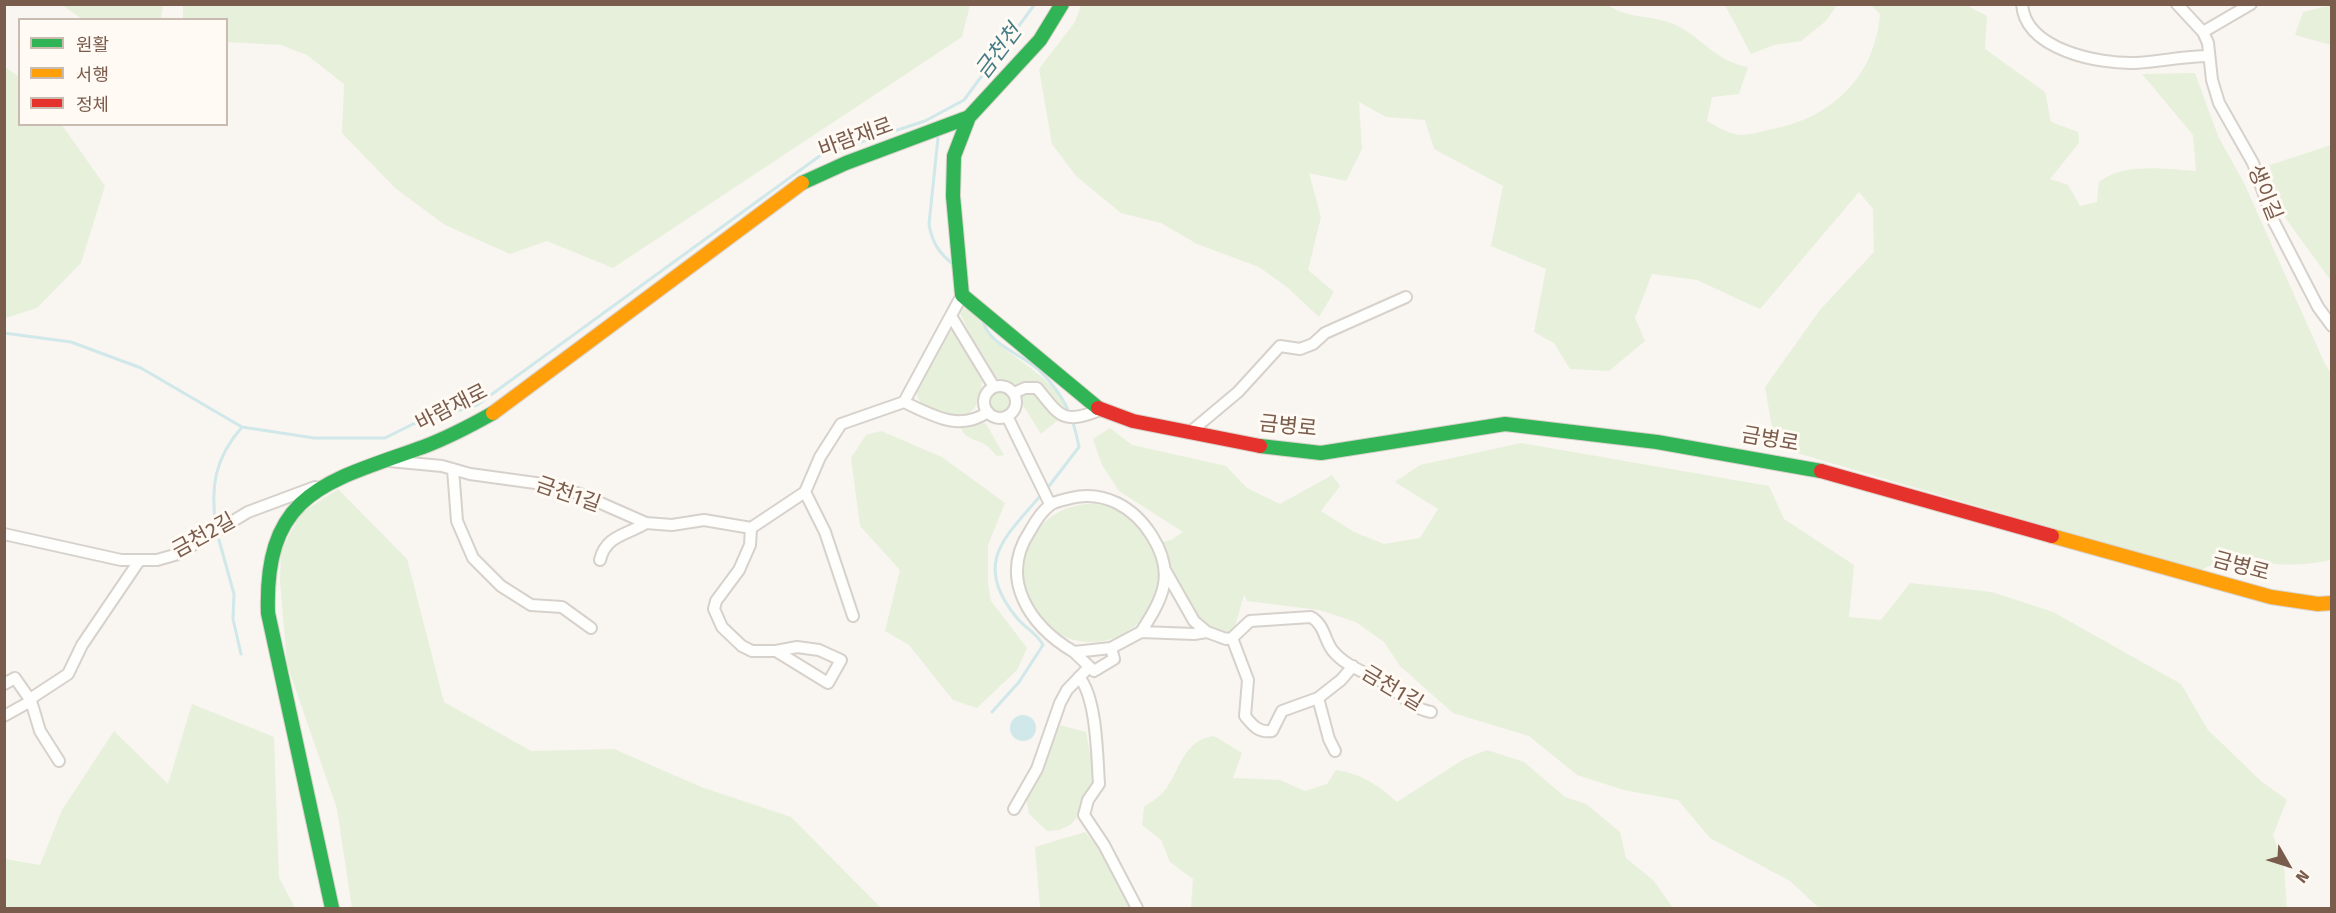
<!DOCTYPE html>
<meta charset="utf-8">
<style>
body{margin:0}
#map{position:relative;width:2336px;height:913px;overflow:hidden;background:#f9f5f0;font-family:"Fira Sans","Noto Sans KR",sans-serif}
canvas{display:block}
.frame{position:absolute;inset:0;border:6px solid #7a5c4d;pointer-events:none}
.legend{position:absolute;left:18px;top:18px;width:210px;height:108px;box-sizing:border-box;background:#fffaf3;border:2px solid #cabbb1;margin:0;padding:8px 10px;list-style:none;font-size:18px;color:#7a5c4d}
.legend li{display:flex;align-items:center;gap:12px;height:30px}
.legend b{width:30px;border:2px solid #cabbb1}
.north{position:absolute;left:2258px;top:835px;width:60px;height:60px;-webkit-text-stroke:4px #fffaf3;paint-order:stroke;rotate:129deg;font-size:16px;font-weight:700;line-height:24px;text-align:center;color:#7a5c4d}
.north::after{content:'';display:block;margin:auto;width:21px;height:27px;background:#7a5c4d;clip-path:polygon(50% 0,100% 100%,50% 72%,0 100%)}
</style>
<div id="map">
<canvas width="2336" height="913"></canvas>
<div class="frame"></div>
<ul class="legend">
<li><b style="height:8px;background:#30b455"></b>원활</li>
<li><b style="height:8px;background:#ff9f0a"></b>서행</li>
<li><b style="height:8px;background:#e5322d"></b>정체</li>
</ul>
<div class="north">N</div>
</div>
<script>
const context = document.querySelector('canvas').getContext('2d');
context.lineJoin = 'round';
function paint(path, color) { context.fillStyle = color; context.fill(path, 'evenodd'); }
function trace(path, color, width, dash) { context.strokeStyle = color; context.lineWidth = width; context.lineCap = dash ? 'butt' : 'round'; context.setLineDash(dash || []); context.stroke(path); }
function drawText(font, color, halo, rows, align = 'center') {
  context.font = font + ' "Fira Sans","Noto Sans KR",sans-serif'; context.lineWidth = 6; context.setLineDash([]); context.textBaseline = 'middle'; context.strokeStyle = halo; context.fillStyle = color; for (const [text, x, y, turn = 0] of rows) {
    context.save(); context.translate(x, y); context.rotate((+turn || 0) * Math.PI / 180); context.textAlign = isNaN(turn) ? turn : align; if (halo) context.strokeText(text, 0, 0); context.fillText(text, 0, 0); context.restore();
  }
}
paint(new Path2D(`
 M62,5H163L161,20L82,19Z
 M183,5L970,4V5L962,37L613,268L547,241L510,254L445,225L395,188L342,133L344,84L307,55L281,45L227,42L226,20L183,19Z
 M1081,5H1608C1628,19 1649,15 1671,23C1700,34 1713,61 1748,67L1739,94L1712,97L1707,121C1716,126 1731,135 1741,135C1751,135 1763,131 1773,129C1833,117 1875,76 1880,14L1871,5H1966L1987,16L1985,49L2045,92L2051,122L2078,132L2079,143L2050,179L2068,185L2080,206L2097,202L2099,182C2124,162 2166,169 2196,171L2193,135L2142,74L2195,73L2218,136L2244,183L2325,364L2331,373V560C2291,568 2271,565 2232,555L2199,571L1780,448L1771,422L1765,387L1820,310L1874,252L1873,209L1859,192L1760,309L1697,280L1652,274L1635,318L1645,341L1609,371L1570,369L1554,343L1534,332L1546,269L1491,246L1503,186L1434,149L1425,120L1386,117L1359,102L1362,149L1346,181L1309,173L1321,217L1308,270L1334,292L1319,317L1287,287L1259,267L1197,244L1161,223L1121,213L1076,176L1052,144L1039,69L1075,22Z
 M1725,5H1837L1826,21L1801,41L1774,45L1751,54Z
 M2331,5V45L2295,35L2303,12Z
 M5,67L19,77L20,124L62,125L105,186L81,263L37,308L5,318Z
 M2331,145V281L2276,205L2270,165Z
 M961,307C978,311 984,331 996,342C1015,359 1065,387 1069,413L1061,414L1043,391L1007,383L989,374L959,311Z
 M949,329L954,330L982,381C981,392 978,409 967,415C950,424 917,409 916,391Z
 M988 402a12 12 0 1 1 24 0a12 12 0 1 1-24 0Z
 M1026,392H1034L1058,420L1041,434L1021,402V396Z
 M980,422L986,424L1004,455L997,456C993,453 990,448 986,445C976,439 966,440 961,428Z
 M1110,428L1132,445L1226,466L1247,488L1280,504L1332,475L1340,486L1321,511L1354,532L1384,544L1420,538L1438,509L1395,482L1420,465L1521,443L1769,486L1784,519L1854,565L1849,617L1881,620L1910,583L1992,592L2053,612L2181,684L2208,730L2261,781L2287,800L2273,835L2284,866L2287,908H1819L1790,881L1710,838L1678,800L1624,790L1577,775L1529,736L1453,713L1400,666L1384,642L1356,622L1319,610L1247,601L1244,595L1233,633C1223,633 1210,629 1202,623C1189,614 1166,558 1161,542L1171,540L1183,532L1119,491L1102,465L1093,439Z
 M881,431L942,457L1005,503L988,545V584L991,601L1027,648L1017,670L977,708L953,700L909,645L885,631L900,570L860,526L851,458L866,435Z
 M338,489L407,559L444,702L531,751L614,749L701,787L791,817L881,908H352L337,809L287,664L280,581L281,552L300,514Z
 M1022 573a69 69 0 1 1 138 0a69 69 0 1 1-138 0Z
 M192,704L274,737L279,878L295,908H5V859L40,865L62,810L114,731L168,784Z
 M1056,724L1086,732L1095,782L1080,814L1070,825L1059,830L1047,831L1029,814L1026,797Z
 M1214,736L1242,753L1233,778L1280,780L1305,791L1327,784L1336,770C1362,774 1378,785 1397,802L1464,759L1487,750L1524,762L1565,797L1586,804L1620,832L1626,858L1654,881L1673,908H1191L1193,879L1170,862L1161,840L1142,825L1144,807C1151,802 1161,796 1166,789C1181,767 1184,740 1214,736Z
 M1085,832L1098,847L1131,908H1040L1035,847Z`), '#e7f0db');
paint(new Path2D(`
 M1010 728a13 13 0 1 1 26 0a13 13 0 1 1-26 0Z`), '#d0e8ea');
trace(new Path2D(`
 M938,138L929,224C932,243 939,253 954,265
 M983,322C991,346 1022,354 1039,370C1063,394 1073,414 1079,447L1046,490
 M4,333L71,342L141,368L242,427L314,438H385L413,424L477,405L821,155L925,121L964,100L1035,4
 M216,527C210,486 215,458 242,427
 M219,540L234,594L233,619L241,654
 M992,712L1019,682L1043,645C1037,633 1025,628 1017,618C972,564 1004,538 1041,495`), '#d0e8ea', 3);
const street = new Path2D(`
 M2022,4C2025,50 2099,64 2135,63C2159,62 2183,56 2208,56
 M2177,4L2203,32L2208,43L2212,80L2219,103L2253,163L2273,220L2318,307L2332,326
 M2203,32L2251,4
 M951,316L994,387
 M984 402a16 16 0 1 1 32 0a16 16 0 1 1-32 0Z
 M1014,393L1025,388H1037C1060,416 1062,425 1100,410
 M904,402C932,415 959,432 988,412
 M1007,416L1050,504
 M1189,433L1238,392L1280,346L1300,349L1313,344L1325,333L1406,297
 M389,461L442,466L470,474L550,485L580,494L646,523L672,525L704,520L751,528L805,492L820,457L841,424L904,402L962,295
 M453,469L457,521L473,558L501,586L531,605L562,607L591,628
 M805,492L825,532L853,616
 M751,528L750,545L739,570L716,601L714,609L722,627L742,646L752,651H776L797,647L819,650L841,660L828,683L776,651
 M4,534L121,560H157L178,554L248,512L315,487
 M600,560C606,535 627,535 646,523
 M1165,570L1194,621L1207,632
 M1232,638L1250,621L1311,617C1325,625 1324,640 1333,651C1346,667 1368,673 1384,683C1400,693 1412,709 1431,712
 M1111,648L1114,659L1094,671L1074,652L1111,648L1141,632
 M1074,652C1030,626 998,579 1030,531C1035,522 1041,512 1049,506C1054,501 1064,500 1071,498C1104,490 1134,507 1152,536C1176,574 1163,598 1141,632L1194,634L1207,632L1226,639L1232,638L1248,680L1245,716C1253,726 1259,733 1272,731L1282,711L1318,698L1341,680L1353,666
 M1079,677C1097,698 1097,756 1099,784L1088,800L1084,815L1104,845L1137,908
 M4,684L15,678L31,701L40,731L59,761
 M1318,698L1329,739L1335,751
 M4,716L31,701L33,697L68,674L82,645L139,561
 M1014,809L1037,769L1060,703L1067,690L1089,667`);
const fast = new Path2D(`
 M1062,4L1040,40L969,117L954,156L953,196L962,295L1098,408
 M802,183L846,163L969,117
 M1260,446L1321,453L1505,424L1657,442L1821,471
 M332,908L268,613C264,491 327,482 423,447C447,438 470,426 493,413`);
const slow = new Path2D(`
 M493,413L802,183
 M2052,536L2271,597L2318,604L2332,603`);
const jam = new Path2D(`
 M1098,408L1133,421L1260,446
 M1821,471L2052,536`);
trace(street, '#d7d1cb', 14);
trace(fast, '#d9d2cb', 16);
trace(slow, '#d9d2cb', 16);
trace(jam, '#d9d2cb', 16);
trace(street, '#fefefd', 10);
trace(fast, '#30b455', 14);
trace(slow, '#ff9f0a', 14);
trace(jam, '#e5322d', 14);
drawText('21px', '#7a5c4d', '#fffaf3', [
 ["바람재로",856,138,-20],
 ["생이길",2264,193,68],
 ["바람재로",452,408,-27],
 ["금병로",1288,427,6],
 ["금병로",1770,440,10],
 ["금천1길",568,495,19],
 ["금천2길",204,536,-29],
 ["금병로",2241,567,15],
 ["금천1길",1392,689,31]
]);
drawText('italic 22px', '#437c86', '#fffaf3', [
 ["금천천",999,52,-53]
]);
</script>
